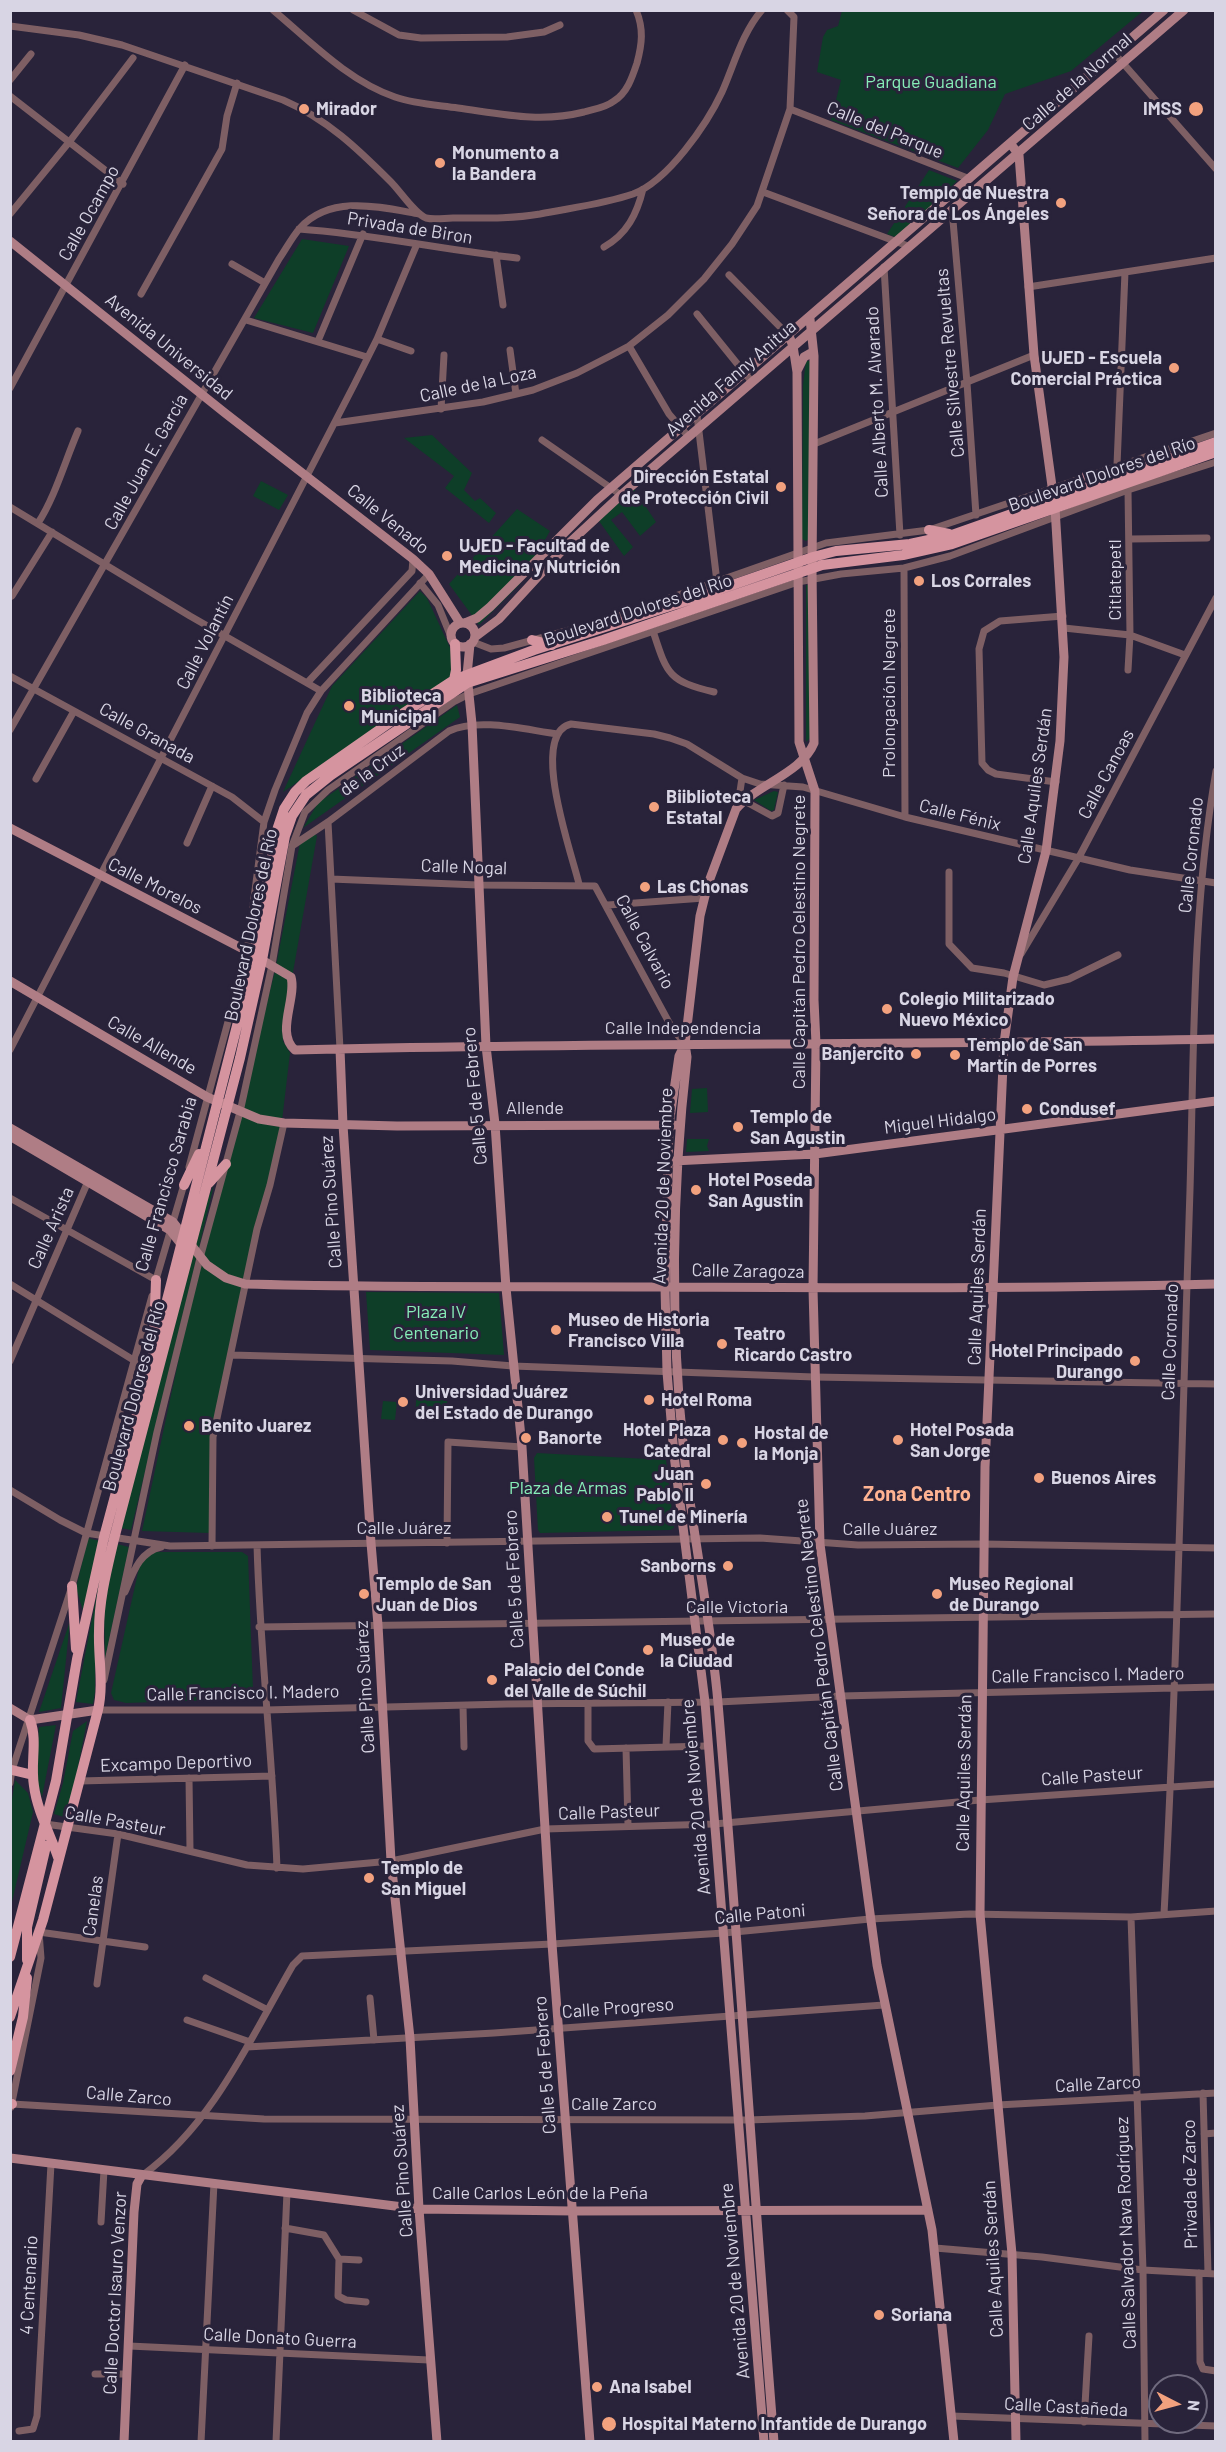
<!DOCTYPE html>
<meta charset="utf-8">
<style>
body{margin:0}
#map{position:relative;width:1226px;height:2452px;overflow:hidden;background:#29233a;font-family:Barlow,sans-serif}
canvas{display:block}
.frame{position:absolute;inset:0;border:12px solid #d8d5e4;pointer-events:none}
.north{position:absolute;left:1148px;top:2374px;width:60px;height:60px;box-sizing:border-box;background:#29233a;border:2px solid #6f6a7e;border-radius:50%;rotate:96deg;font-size:16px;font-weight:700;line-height:24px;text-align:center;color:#d8d5e4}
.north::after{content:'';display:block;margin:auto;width:21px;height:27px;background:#f2a17e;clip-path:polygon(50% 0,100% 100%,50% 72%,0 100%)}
</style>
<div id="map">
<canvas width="1226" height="2452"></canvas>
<div class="frame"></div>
<div class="north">N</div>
</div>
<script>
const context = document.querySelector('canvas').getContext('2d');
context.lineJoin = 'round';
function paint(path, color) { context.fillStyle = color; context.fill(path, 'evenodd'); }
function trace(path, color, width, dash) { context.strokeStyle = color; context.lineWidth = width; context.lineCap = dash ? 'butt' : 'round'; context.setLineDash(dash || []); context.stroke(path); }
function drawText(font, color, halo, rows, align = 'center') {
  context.font = font + ' Barlow,sans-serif'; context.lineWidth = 6; context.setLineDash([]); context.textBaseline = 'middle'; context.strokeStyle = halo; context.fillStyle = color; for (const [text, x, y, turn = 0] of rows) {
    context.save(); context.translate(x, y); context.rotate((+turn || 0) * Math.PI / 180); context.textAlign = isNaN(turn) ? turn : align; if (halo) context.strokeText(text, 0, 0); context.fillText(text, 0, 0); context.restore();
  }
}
paint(new Path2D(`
 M842,11V10L1143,11L1071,71L1005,94L988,130L958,168L831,120L841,80L817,72L823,37L827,30L838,26Z
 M929,170L957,181L898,238L887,234Z
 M302,239L349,246L313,333L254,318Z
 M806,361H810L811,538L806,541L802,539L803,385Z
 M432,435L472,473L464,490L475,501L480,498L496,513L489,523L445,488L454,476L404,438Z
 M261,481L288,495L279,510L253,496Z
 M634,489L656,522L640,536L622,512L611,520L633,547L624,556L599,521Z
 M517,509L550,531L520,584L479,625L449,584Z
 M806,585H811L810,738L806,742Z
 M420,591L427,598L452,652L455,675L283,792L332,686Z
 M457,705L460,717L303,828L318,803Z
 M774,791L778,792L774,810L771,811L754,800Z
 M314,833L317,836L283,1029V1041L290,1053L282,1121L212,1440L210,1533L142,1531L192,1297L275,971L300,843Z
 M707,1088L708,1112L690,1113L692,1089Z
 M687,1139H709L707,1146L709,1151L686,1152Z
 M214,1185L131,1530L121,1528L202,1210Z
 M366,1292L499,1293L504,1355L370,1350Z
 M417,1386L448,1388L446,1420L415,1418Z
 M383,1401L397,1402L395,1420L381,1419Z
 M537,1453L666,1460L674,1528L670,1530L540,1533L538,1530L534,1458Z
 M88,1538L100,1541L84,1614L76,1588Z
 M117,1544L129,1547L105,1659L104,1607Z
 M106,1546L96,1604L95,1692L93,1704L76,1702Z
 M154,1552H242L248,1556L253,1690L247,1699L126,1703L114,1700L111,1693L139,1568L145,1558Z
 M70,1621L61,1708L39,1712Z
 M87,1721L75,1782L64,1817L54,1814L63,1783L73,1731Z
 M56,1725L42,1797L36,1777L39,1727Z
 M15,1780L28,1793L33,1812L11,1906L10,1812Z`), '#0e3e28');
trace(new Path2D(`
 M273,10C310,41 348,81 395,97C415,104 437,105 458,108C502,114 540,123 584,112C594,109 605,108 614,101C627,93 632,78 637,63C642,44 644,29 636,10
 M353,10L399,35L421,38L507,37L544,32L560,25
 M10,26L79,35L122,45L283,100C327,119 358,149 391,182C400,191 415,214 426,218C434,220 445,218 453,218C482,218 511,219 540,214C570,208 604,204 633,194C668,181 707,124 722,92C734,65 742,33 762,10
 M1114,53L1216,169
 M10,80L31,54
 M10,96L123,184
 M790,109L970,179
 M763,192L908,246
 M952,209L967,383L976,515
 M10,214L70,141L133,58
 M299,229C372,234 444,250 517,258
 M604,247C627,234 637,214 643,189
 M496,255L503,305
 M232,264L265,283
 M884,267L900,535
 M729,275L789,336
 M1028,287L1216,258
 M141,294L222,149L227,116L237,83
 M697,314L752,382
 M246,320L367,357
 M377,339L411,351
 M318,341L363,234
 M629,346L669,414L688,436
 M510,350L516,394
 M10,388L185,65
 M441,409L444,355
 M697,415L717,582
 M335,423L483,402L533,390L577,373L612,355L629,346L668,315L704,279L732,244L757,206L790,109L794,17L787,10
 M542,440L621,495
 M814,444L1034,355
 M1117,465L1125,272
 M1128,490L1130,635L1128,670
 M10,507L190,616L321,691
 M38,523C55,497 65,461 78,431
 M1130,539L1207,538
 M904,568L905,817
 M420,583L438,605L451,637
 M12,596L52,532
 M1064,628L1130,635L1185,655
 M653,631C667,674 668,681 714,692
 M473,642L491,649L504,648L610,619L826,543L929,530L1216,433
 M10,676L232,797L264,822
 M307,683L412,571L413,559
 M10,730L279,259C286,249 292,237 300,228C331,194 380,207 419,214
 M742,778L739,798L772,816L778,813L784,785
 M36,779L74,711
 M1056,782L996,774L988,770L982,763L979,649L984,631L1000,621L1063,616
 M328,822L340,1049
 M187,843L212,786
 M292,846L328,822L449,731C479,717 526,730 558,734
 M949,872V944L972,968L1004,973L1044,985L1069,979L1118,955
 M331,879L478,885L595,886L672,1028L685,1044
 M579,884C573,857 528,734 571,724L654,734L670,738L687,744L742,778L760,784L803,787L905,817L1130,870L1216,883
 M608,905L704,898
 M1021,954L1078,859L1216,598
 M10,1050L354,385L377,339L417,244
 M189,1167L247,951L264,822L275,790L307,713L321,691L429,574
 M10,1198L156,1280
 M155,1283L185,1181
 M10,1284L135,1361
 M231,1355L452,1361L513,1366L814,1377L1216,1384
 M10,1361L89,1179
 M10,1490L60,1520L86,1533L170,1546L760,1538L858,1545L983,1544L1216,1548
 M447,1543L448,1442L522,1447
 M257,1545C260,1653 273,1760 277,1868
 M212,1546L213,1437L257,1229L270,1185L284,1123
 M125,1592C133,1573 139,1552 161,1547
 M259,1627L1216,1614
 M104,1680L157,1432L200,1258L240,1112L272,965L292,846L305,812L328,790L455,701L469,694L798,582L841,574L904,568L950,556L1128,490L1216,462
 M588,1702V1741L594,1749L707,1746
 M463,1706L464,1747
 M98,1710H266L507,1704L718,1702L841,1696L1216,1687
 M666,1746L668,1702
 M626,1748L628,1825
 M189,1778L190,1850
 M80,1781L272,1776
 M10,1783L12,1770L72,1586L152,1296
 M45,1824L118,1834L247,1865L303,1869L391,1861L545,1829L714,1824L980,1800L1216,1784
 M1164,1914C1177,1672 1182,1431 1190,1190C1194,1051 1192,908 1216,771
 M1131,1917L1143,2270L1145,2442
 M206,1978L268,2010
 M97,1984L118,1834
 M370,1998L374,2040
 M187,2020L250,2042
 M247,2047L494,2033L884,2005
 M1203,2093L1208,2273
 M12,2104L264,2119L748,2120L865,2116L998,2105L1216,2093
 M11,2107L41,1958L39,1932L145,1947
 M1204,2134L1216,2133
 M143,2175C214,2123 250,2039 293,1965L302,1956L552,1944L724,1933L870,1919L970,1914L1131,1917L1216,1911
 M101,2222L104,2170
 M285,2228L324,2235L339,2259L338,2296L346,2300L366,2302
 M935,2248L1042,2257L1143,2270L1216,2274
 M339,2259L359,2260
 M1199,2273L1200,2362L1203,2369L1216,2371
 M129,2346L429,2360
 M95,2374H127
 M952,2416L1216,2426
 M1084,2422L1089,2336
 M19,2431L33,2429L37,2416L51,2164
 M201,2442L214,2183
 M276,2442L287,2192`), '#7e5f64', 7);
trace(new Path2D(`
 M1010,143L1019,155L1034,355L1055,508L1064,657L1060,741L1046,851L1013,977L1004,1043L985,1467L980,1914L1012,2254L1016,2442
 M10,241L225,413L413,559L429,574L460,623
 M789,336L793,346L797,372L799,742L815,791L814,1000L816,1044L813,1289L820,1544L877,1965L932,2230L954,2442
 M797,371L804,357L811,353
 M465,623L477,618L490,607L597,500L1164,10
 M451 635a12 12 0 1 1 24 0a12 12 0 1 1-24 0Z
 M475,637L499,619L567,545L621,495L1184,10
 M470,644L467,675L472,724L486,1046L495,1124L506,1288L522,1447L552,1944L590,2442
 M10,828L247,951L291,977C297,998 275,1033 295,1050C602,1042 909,1046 1216,1039
 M10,981L207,1097L259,1119L284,1123L397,1126L674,1125
 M685,1044L679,1056L669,1125L665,1288L667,1372L674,1455L705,1702L764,2442
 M340,1049L343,1125L371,1543L378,1625L391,1861L410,2038L419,2209L437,2442
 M10,1128L173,1222L207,1265L226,1278L245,1284C390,1288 534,1286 679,1287C858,1288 1037,1289 1216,1284
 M10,1136L170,1230L184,1248
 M673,1161L815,1154L1216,1101
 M10,1708L30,1720L98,1710
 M10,2158L419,2209L573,2211L928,2210
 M124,2442L134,2212L137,2184L142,2175
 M774,2442C754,2196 739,1949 718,1703C711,1620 693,1538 684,1454C670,1323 672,1188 687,1057L685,1044L700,916L708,884L736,809C756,785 802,773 814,743L812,568L814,356L810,319`), '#af7d85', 9);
trace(new Path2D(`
 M1087,475L1106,478
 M929,530L949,534
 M532,640L552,645
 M454,680L456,670L455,644
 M209,1183L226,1164
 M184,1185L199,1154
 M154,1336L156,1280
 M72,1586L76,1649
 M30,1720C38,1741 30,1763 34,1786C37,1810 50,1834 58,1857
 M12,1770L33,1775
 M10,1957L56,1781L77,1659L104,1537L156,1343L241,1010L254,955L276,833L284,809L295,792L306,781L399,716L454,680L467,675L534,650L695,598L813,557L836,551L910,544L952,535L1216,442
 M27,1960V1927L46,1846
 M10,2017L43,1920L98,1710C104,1684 98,1657 99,1631C99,1599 107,1569 114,1539L240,1058L262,960L285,836L292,816L306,795L331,775L467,683L603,640L822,565L903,555L952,544L1216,452
 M10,2071L23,2017L27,1978
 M10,2104H12`), '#d5949f', 10);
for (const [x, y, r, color] of [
 [304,109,6,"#f2a17e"],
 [1196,109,8,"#f2a17e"],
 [440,163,6,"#f2a17e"],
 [1061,203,6,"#f2a17e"],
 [1174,368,6,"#f2a17e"],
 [781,487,6,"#f2a17e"],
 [447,556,6,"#f2a17e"],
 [919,581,6,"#f2a17e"],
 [349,706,6,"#f2a17e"],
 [654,807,6,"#f2a17e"],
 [645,887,6,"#f2a17e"],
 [887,1009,6,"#f2a17e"],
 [916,1054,6,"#f2a17e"],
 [955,1055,6,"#f2a17e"],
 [1027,1109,6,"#f2a17e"],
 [738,1127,6,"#f2a17e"],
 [696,1190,6,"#f2a17e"],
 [556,1330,6,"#f2a17e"],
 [722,1344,6,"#f2a17e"],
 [1135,1361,6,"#f2a17e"],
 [649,1400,6,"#f2a17e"],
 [403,1402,6,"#f2a17e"],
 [189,1426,6,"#f2a17e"],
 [526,1438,6,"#f2a17e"],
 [723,1440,6,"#f2a17e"],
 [898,1440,6,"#f2a17e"],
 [742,1443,6,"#f2a17e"],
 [1039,1478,6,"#f2a17e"],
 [706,1484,6,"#f2a17e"],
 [607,1517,6,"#f2a17e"],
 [728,1566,6,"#f2a17e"],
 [364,1594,6,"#f2a17e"],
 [937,1594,6,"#f2a17e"],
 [648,1650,6,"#f2a17e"],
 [492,1680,6,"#f2a17e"],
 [369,1878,6,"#f2a17e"],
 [879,2315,6,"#f2a17e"],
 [597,2387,6,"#f2a17e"],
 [609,2424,8,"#f2a17e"]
]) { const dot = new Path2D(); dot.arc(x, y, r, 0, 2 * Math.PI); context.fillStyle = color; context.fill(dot); trace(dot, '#29233a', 2); }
drawText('18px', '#87eeb8', '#29233a', [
 ["Parque Guadiana",931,82],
 ["Plaza IV",436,1312],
 ["Centenario",436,1333],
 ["Plaza de Armas",568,1488]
]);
drawText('18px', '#d8d5e4', '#29233a', [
 ["Calle de la Normal",1077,82,-41],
 ["Calle del Parque",885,130,22],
 ["Calle Ocampo",89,213,-61],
 ["Privada de Biron",410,228,9],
 ["Avenida Universidad",169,347,39],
 ["Calle Silvestre Revueltas",950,363,-95],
 ["Avenida Fanny Anitua",731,378,-41],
 ["Calle de la Loza",478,384,-12],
 ["Calle Alberto M. Alvarado",877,402,-93],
 ["Calle Juan E. García",146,462,-61],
 ["Boulevard Dolores del Río",1102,474,-19],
 ["Calle Venado",388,519,39],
 ["Citlatepetl",1115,580,-90],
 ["Boulevard Dolores del Río",638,610,-18],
 ["Calle Volantín",205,642,-63],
 ["Prolongación Negrete",889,693,-90],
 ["Calle Granada",147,733,29],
 ["de la Cruz",372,770,-36],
 ["Calle Canoas",1106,774,-62],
 ["Calle Aquiles Serdán",1035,786,-82],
 ["Calle Fénix",960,815,14],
 ["Calle Coronado",1191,855,-84],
 ["Calle Nogal",464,867,2],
 ["Calle Morelos",155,886,27],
 ["Boulevard Dolores del Río",251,925,-78],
 ["Calle Calvario",645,942,62],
 ["Calle Capitán Pedro Celestino Negrete",799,942,-90],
 ["Calle Independencia",683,1028],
 ["Calle Allende",152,1045,30],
 ["Calle 5 de Febrero",475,1096,-95],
 ["Allende",535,1108],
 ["Miguel Hidalgo",940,1121,-7],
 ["Calle Francisco Sarabia",166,1184,-74],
 ["Avenida 20 de Noviembre",663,1186,-88],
 ["Calle Pino Suárez",331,1202,-94],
 ["Calle Arista",51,1228,-66],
 ["Calle Zaragoza",748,1271,1],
 ["Calle Aquiles Serdán",977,1287,-88],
 ["Calle Coronado",1170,1342,-88],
 ["Boulevard Dolores del Río",134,1396,-75],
 ["Calle Juárez",404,1528],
 ["Calle Juárez",890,1529],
 ["Calle 5 de Febrero",514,1579,-93],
 ["Calle Victoria",737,1607],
 ["Calle Capitán Pedro Celestino Negrete",819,1645,-97],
 ["Calle Francisco I. Madero",1088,1675,-1],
 ["Calle Pino Suárez",365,1687,-93],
 ["Calle Francisco I. Madero",243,1693,-1],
 ["Excampo Deportivo",176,1763,-2],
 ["Calle Aquiles Serdán",964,1773,-89],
 ["Calle Pasteur",1092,1776,-4],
 ["Avenida 20 de Noviembre",696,1797,-95],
 ["Calle Pasteur",609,1812,-2],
 ["Calle Pasteur",115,1821,10],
 ["Canelas",93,1906,-82],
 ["Calle Patoni",760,1914,-5],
 ["Calle Progreso",618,2008,-4],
 ["Calle 5 de Febrero",545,2065,-94],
 ["Calle Zarco",1098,2084,-3],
 ["Calle Zarco",129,2096,5],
 ["Calle Zarco",614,2104],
 ["Calle Pino Suárez",402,2171,-94],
 ["Privada de Zarco",1190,2184,-91],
 ["Calle Carlos León de la Peña",540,2193],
 ["Calle Salvador Nava Rodríguez",1126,2233,-92],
 ["Calle Aquiles Serdán",993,2259,-93],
 ["Avenida 20 de Noviembre",735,2281,-95],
 ["4 Centenario",29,2285,-87],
 ["Calle Doctor Isauro Venzor",115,2293,-87],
 ["Calle Donato Guerra",280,2338,3],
 ["Calle Castañeda",1066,2407,3]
]);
drawText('bold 18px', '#d8d5e4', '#29233a', [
 ["Mirador",316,109],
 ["IMSS",1182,109,"right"],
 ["Monumento a",452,153],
 ["la Bandera",452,174],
 ["Templo de Nuestra",1049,193,"right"],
 ["Señora de Los Ángeles",1049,214,"right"],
 ["UJED - Escuela",1162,358,"right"],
 ["Comercial Práctica",1162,379,"right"],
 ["Dirección Estatal",769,477,"right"],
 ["de Protección Civil",769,498,"right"],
 ["UJED - Facultad de",459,546],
 ["Medicina y Nutrición",459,567],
 ["Los Corrales",931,581],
 ["Biblioteca",361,696],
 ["Municipal",361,717],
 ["Biiblioteca",666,797],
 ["Estatal",666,818],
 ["Las Chonas",657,887],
 ["Colegio Militarizado",899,999],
 ["Nuevo México",899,1020],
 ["Templo de San",967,1045],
 ["Martín de Porres",967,1066],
 ["Banjercito",904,1054,"right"],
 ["Condusef",1039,1109],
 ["Templo de",750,1117],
 ["San Agustin",750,1138],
 ["Hotel Poseda",708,1180],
 ["San Agustin",708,1201],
 ["Museo de Historia",568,1320],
 ["Francisco Villa",568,1341],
 ["Teatro",734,1334],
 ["Ricardo Castro",734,1355],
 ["Hotel Principado",1123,1351,"right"],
 ["Durango",1123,1372,"right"],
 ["Universidad Juárez",415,1392],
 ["del Estado de Durango",415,1413],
 ["Hotel Roma",661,1400],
 ["Benito Juarez",201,1426],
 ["Hotel Plaza",711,1430,"right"],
 ["Catedral",711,1451,"right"],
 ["Hotel Posada",910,1430],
 ["San Jorge",910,1451],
 ["Hostal de",754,1433],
 ["la Monja",754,1454],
 ["Banorte",538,1438],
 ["Juan",694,1474,"right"],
 ["Pablo II",694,1495,"right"],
 ["Buenos Aires",1051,1478],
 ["Tunel de Minería",619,1517],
 ["Sanborns",716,1566,"right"],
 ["Templo de San",376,1584],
 ["Juan de Dios",376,1605],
 ["Museo Regional",949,1584],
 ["de Durango",949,1605],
 ["Museo de",660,1640],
 ["la Ciudad",660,1661],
 ["Palacio del Conde",504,1670],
 ["del Valle de Súchil",504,1691],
 ["Templo de",381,1868],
 ["San Miguel",381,1889],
 ["Soriana",891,2315],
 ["Ana Isabel",609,2387],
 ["Hospital Materno Infantide de Durango",622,2424]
], 'left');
drawText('bold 20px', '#ffb392', '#29233a', [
 ["Zona Centro",917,1494]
]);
</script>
